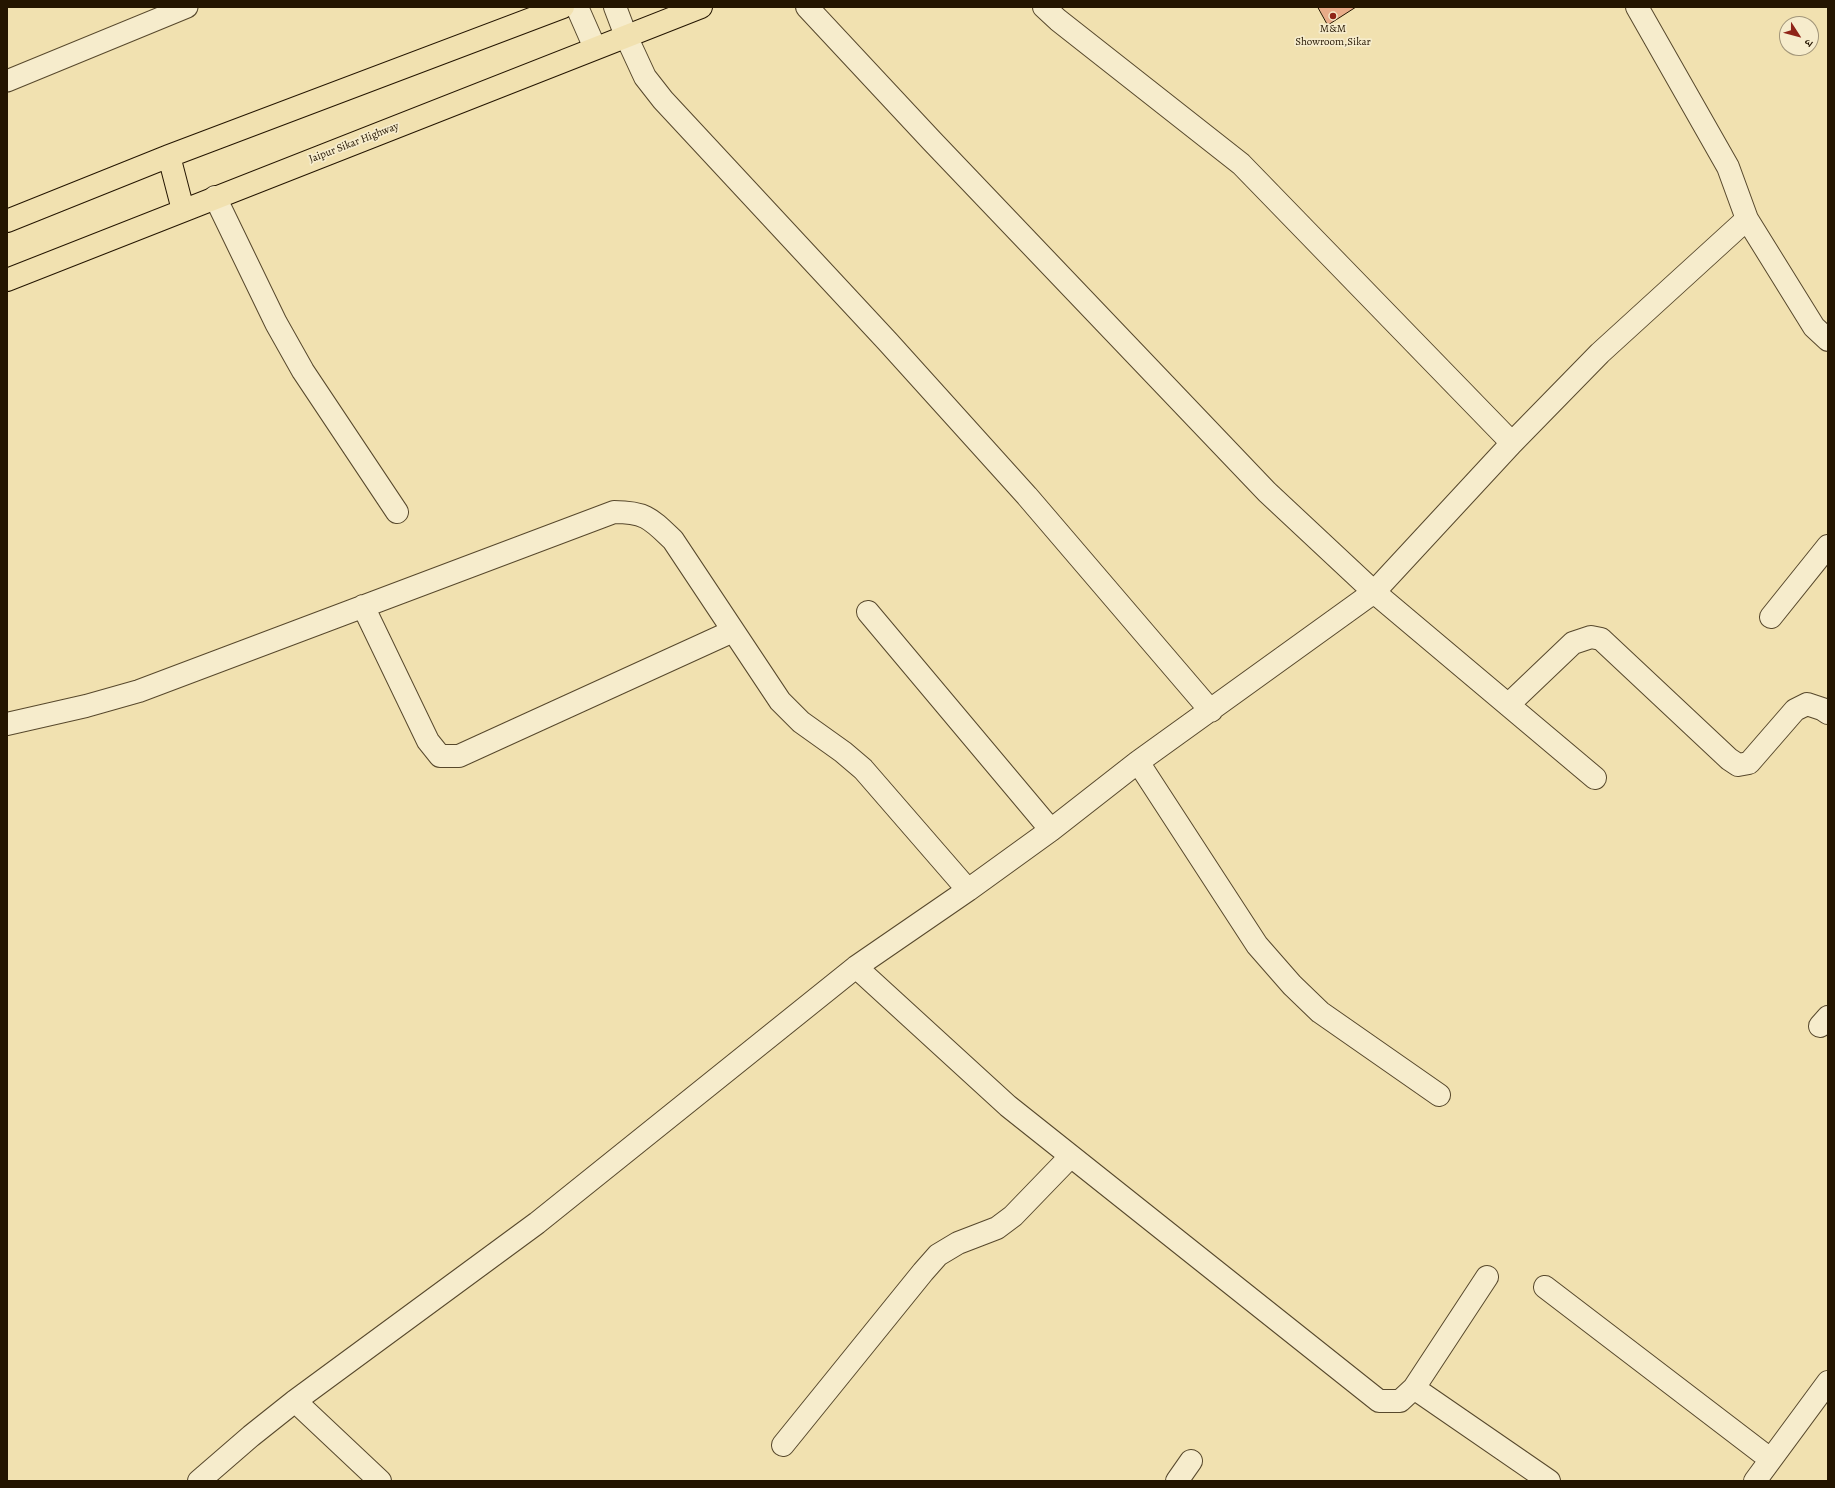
<!DOCTYPE html>
<meta charset="utf-8">
<style>
body{margin:0}
#map{position:relative;width:1835px;height:1488px;overflow:hidden;background:#f1e1b0;font-family:Alegreya,"Noto Serif Devanagari",serif}
canvas{display:block}
.frame{position:absolute;inset:0;border:8px solid #241500;pointer-events:none}
.north{position:absolute;left:1779px;top:16px;width:40px;height:40px;box-sizing:border-box;background:#f6eccc;border:1px solid #a2967a;border-radius:50%;rotate:126deg;font-size:11px;font-weight:700;line-height:16px;text-align:center;color:#241500}
.north::after{content:'';display:block;margin:auto;width:14px;height:18px;background:#8f2418;clip-path:polygon(50% 0,100% 100%,50% 72%,0 100%)}
</style>
<div id="map">
<canvas width="1835" height="1488"></canvas>
<div class="frame"></div>
<div class="north">उ</div>
</div>
<script>
const context = document.querySelector('canvas').getContext('2d');
context.lineJoin = 'round';
function paint(path, color) { context.fillStyle = color; context.fill(path, 'evenodd'); }
function trace(path, color, width, dash) { context.strokeStyle = color; context.lineWidth = width; context.lineCap = dash ? 'butt' : 'round'; context.setLineDash(dash || []); context.stroke(path); }
function drawText(font, color, halo, rows, align = 'center') {
  context.font = font + ' Alegreya,serif'; context.lineWidth = 3.5; context.setLineDash([]); context.textBaseline = 'middle'; context.strokeStyle = halo; context.fillStyle = color; for (const [text, x, y, turn = 0] of rows) {
    context.save(); context.translate(x, y); context.rotate((+turn || 0) * Math.PI / 180); context.textAlign = isNaN(turn) ? turn : align; if (halo) context.strokeText(text, 0, 0); context.fillText(text, 0, 0); context.restore();
  }
}
const building = new Path2D(`
 M1318,7H1356L1328,25Z`);
paint(building, '#e8ac89');
trace(building, '#241500', 1);
const lane = new Path2D(`
 M7,81L187,7`);
const street = new Path2D(`
 M577,7L595,48
 M615,7L626,36L645,77L663,100L888,342L1027,496L1211,711
 M807,7L932,141L1267,492L1374,592L1595,778
 M1044,7L1058,20L1241,164L1512,443
 M1637,7L1728,167L1747,219L1814,327L1828,340
 M215,197L276,323L303,371L397,512
 M363,606L428,741L440,756H459L733,631
 M868,612L1051,830
 M1771,617L1828,546
 M1508,705L1573,643L1591,637L1601,639L1729,759L1738,765L1749,763L1795,710L1807,704L1822,709L1828,713
 M7,724L86,706L139,691L614,512C646,512 651,519 673,540L780,701L801,722L843,752L863,769L968,890
 M1138,762L1257,945L1292,985L1320,1012L1439,1095
 M856,967L1008,1106L1379,1401H1400L1414,1388L1487,1277
 M1820,1026L1828,1017
 M1545,1287L1770,1459
 M1414,1388L1549,1481
 M295,1401L380,1481
 M783,1445L923,1272L938,1255L958,1243L997,1228L1013,1216L1070,1157
 M199,1481L251,1436L295,1401L537,1223L856,967L968,890L1051,830L1138,762L1374,592L1512,443L1600,353L1747,219
 M1177,1481L1191,1461
 M1755,1481L1828,1382`);
const primary = new Path2D(`
 M169,156L183,210
 M7,221L169,156L563,7
 M7,280L701,7`);
trace(lane, '#57482c', 23);
trace(street, '#57482c', 24);
trace(primary, '#241500', 24);
trace(lane, '#f6eccc', 21);
trace(street, '#f6eccc', 22);
trace(primary, '#f1e1b0', 22);
for (const [x, y, r, color] of [
 [1333,16,4,"#8f2418"]
]) { const dot = new Path2D(); dot.arc(x, y, r, 0, 2 * Math.PI); context.fillStyle = color; context.fill(dot); trace(dot, '#f6eccc', 1.5); }
drawText('11px', '#241500', '#f6eccc', [
 ["M&M",1333,29],
 ["Showroom,Sikar",1333,42]
]);
drawText('11px', '#241500', '#f6eccc', [
 ["Jaipur Sikar Highway",354,143,-21]
]);
</script>
